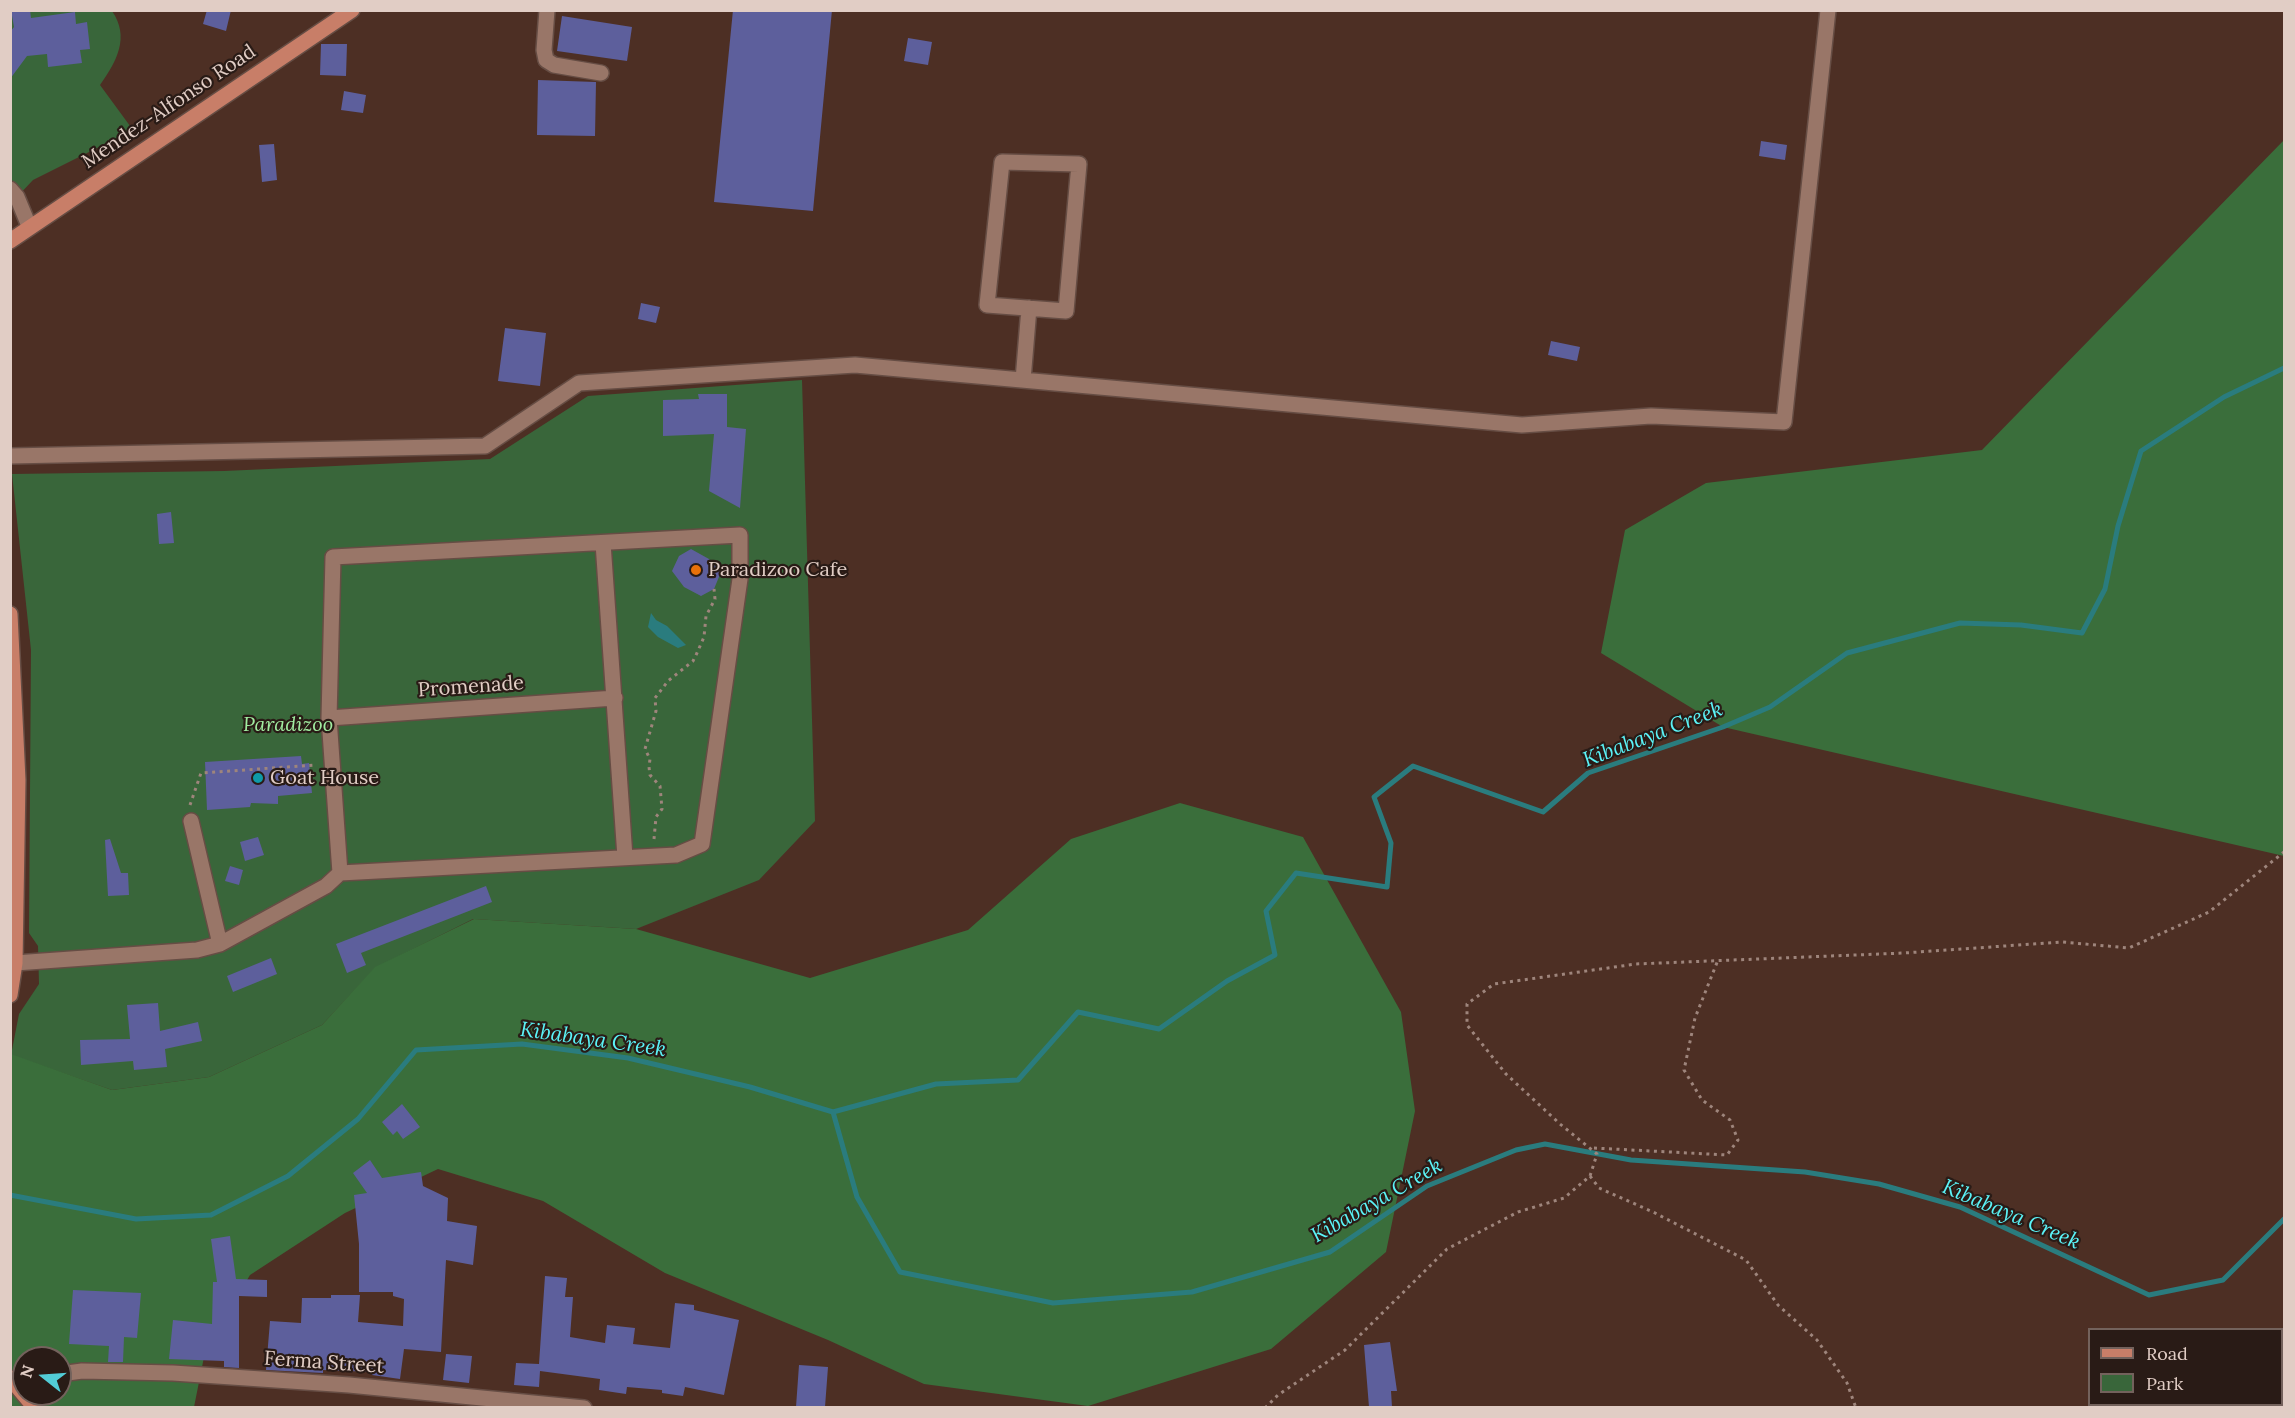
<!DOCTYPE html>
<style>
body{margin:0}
#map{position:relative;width:2295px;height:1418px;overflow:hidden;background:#4d2f24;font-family:Lora,serif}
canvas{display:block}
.frame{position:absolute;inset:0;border:12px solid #e1cdc5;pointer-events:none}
.legend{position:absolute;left:2088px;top:1328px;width:195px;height:78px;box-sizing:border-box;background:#291b16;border:2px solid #73625c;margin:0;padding:8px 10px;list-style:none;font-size:18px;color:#e1cdc5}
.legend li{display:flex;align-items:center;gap:12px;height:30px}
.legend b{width:30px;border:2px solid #73625c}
.north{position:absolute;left:12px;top:1346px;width:60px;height:60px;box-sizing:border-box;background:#291b16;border:2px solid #73625c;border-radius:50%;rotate:287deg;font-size:16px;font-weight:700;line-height:24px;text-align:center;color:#e1cdc5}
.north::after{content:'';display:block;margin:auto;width:21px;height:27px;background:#52ccd6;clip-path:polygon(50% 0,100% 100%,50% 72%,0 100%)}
</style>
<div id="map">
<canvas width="2295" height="1418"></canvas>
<div class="frame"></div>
<ul class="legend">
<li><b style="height:8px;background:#c87e68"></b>Road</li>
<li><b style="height:16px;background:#39663a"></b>Park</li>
</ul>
<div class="north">N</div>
</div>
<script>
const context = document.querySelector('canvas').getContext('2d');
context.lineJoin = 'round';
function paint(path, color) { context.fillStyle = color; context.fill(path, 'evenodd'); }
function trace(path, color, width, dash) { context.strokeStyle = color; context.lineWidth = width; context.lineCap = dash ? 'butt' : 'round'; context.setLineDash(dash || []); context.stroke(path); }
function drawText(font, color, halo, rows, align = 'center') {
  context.font = font + ' Lora,serif'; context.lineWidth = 4.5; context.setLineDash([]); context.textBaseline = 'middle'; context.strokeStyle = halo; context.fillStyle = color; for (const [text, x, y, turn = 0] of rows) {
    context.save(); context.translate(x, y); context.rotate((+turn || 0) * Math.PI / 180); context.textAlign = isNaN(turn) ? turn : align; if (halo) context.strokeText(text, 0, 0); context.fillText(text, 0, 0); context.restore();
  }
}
paint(new Path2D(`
 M10,11H112C130,37 117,61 100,85L133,130L33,180L17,197L10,199Z
 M802,380L815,821L759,880L636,929L473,919L375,968L322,1025L209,1077L112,1090L11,1055L19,1014L39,984L38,946L29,933L31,650L12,474L224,471L490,459L588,396Z`), '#39663a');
paint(new Path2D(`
 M2284,140V856L1723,727L1601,653L1625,530L1706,483L1982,450Z
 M1180,803L1303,837L1401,1012L1415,1111L1386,1252L1271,1349L1088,1406L924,1384L828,1340L665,1273L543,1201L438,1169L345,1213L250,1275L205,1352L194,1407L11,1408V1054L112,1090L209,1077L322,1025L375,967L474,919L636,929L810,978L968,930L1071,839ZM24,1358H60V1394H24Z`), '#3a6e3b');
paint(new Path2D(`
 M651,613L656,620L667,626L686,645L678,648L658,637L648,627Z`), '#2a7c7e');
trace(new Path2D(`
 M833,1112L857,1197L900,1272L1053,1303L1192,1292L1330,1252L1427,1186L1516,1150L1545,1144L1631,1160L1805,1172L1879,1184L1960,1207L2149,1295L2223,1280L2284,1219
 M10,1195L136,1219L211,1215L288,1176L358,1119L416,1050L522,1044L628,1058L750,1087L833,1112L936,1084L1018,1080L1078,1012L1159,1029L1227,981L1275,955L1266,911L1296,873L1387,887L1391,843L1374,797L1413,766L1543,812L1588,773L1723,727L1770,707L1847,653L1960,623L2021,625L2082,633L2105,589L2118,526L2141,451L2224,397L2284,368`), '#2a7c7e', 5);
paint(new Path2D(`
 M11,10H30L31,18L75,12L76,24L87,22L90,49L80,50L82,63L48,67L47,54L27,56L10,79V32L14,27Z
 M207,10H231L226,31L203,24Z
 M733,10H832L813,211L714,202Z
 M562,16L632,27L627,61L557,51Z
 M908,38L932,42L928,65L904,61Z
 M321,44H347L346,76L320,75Z
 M538,80L596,82L595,136L537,135Z
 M344,91L366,95L363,113L341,110Z
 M1761,141L1787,145L1785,160L1759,156Z
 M274,144L277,180L262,182L259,145Z
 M641,303L660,307L656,323L638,319Z
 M505,328L546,333L540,386L498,381Z
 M1551,341L1580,347L1577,361L1548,355Z
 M698,394H727V427L746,429L740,508L709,491L714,434L663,436V400L699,399Z
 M171,512L174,543L159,544L157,514Z
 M691,549L709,559L721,572L714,589L701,596L684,587L672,571L679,556Z
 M301,756L302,764L309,763L312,793L278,796V804L251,803L250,807L207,810L205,762Z
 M258,837L264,855L245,861L240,842Z
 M110,839L121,873H128L129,895L108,896L105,840Z
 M230,866L243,870L239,885L225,881Z
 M486,886L492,902L361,953L366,965L347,973L336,944Z
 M271,958L277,974L233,992L227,976Z
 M158,1003L160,1031L198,1022L202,1041L165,1049L167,1067L134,1070L133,1061L81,1065L80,1040L130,1039L127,1005Z
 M402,1104L420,1127L403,1139L397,1131L393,1135L382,1122Z
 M370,1160L382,1178L421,1172L423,1186L448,1198L447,1221L477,1226L473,1265L446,1260L441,1352L404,1349L400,1379L372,1375L373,1372L323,1370V1373L266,1370L270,1321L301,1323L302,1298H331V1295H360L358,1322L403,1326L404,1299L393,1296V1292H359V1244L354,1195L367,1193L353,1173Z
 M230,1236L236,1279L267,1280V1297L239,1296V1368L224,1367V1361L169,1359L173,1320L212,1324L213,1282H217L211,1239Z
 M545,1276L567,1278L565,1297H573L570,1337L605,1343L607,1325L635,1328L633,1344L670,1348L675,1303L694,1305V1310L739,1320L724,1395L685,1387L683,1396L662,1393V1390L627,1387L626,1394L599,1390L600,1379L540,1371L539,1387L514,1385L516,1363L539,1364Z
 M73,1290L141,1293L137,1338L124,1337L123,1362H108L109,1346L69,1344Z
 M1390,1342L1397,1391H1391L1392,1407H1369L1364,1345Z
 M446,1354L472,1356L469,1383L443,1380Z
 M799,1365L828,1367L825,1407H796Z`), '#5d5f9c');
const minor = new Path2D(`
 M547,10L544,50L546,60L554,65L601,73
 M1002,162L1079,164L1066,311L987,305Z
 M10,189L17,197L29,226
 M1023,380L1029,308
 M10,456L485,446L579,383L855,365L1522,425L1651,416L1784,422L1828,10
 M603,543L625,857
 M329,718L615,698
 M191,821L220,944
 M15,963L197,950L220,944L326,886L340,873L676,855L702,844L740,579V535L333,557L329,718L340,873
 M60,1374L82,1371L173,1373L349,1385L584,1408`);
const major = new Path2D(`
 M10,241L352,10
 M10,614L18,780L15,963L10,995
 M10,1378L35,1408`);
trace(minor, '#664d44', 18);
trace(major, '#664d44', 18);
trace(new Path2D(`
 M190,805L201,773L316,765
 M654,839L656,817L662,809L660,786L650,775L649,767L650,759L645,749L656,711L655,698L668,681L693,661L697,653L704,637L706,616L715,599L714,589
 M1594,1148L1727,1155L1738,1140L1730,1120L1702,1100L1684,1070L1695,1018L1718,960
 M1590,1176L1599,1188L1653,1212L1746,1260L1778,1305L1817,1340L1847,1383L1856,1408
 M1265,1408L1278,1395L1345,1350L1447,1249L1518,1212L1564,1198L1590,1176L1597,1154L1560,1124L1506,1074L1467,1025V1004L1494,984L1636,964L1904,953L2062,942L2129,948L2209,912L2284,852`), '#9e857c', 3, [3, 4.5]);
trace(minor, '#997668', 15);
trace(major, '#c87e68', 15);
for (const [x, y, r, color] of [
 [696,570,6,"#e8710a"],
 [258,778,6,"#0f9aa8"]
]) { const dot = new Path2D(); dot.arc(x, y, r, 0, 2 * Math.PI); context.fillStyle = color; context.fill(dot); trace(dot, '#291b16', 2); }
drawText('20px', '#e1cdc5', '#291b16', [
 ["Mendez-Alfonso Road",169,107,-34],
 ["Promenade",471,687,-4],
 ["Ferma Street",324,1363,4]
]);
drawText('20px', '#e1cdc5', '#291b16', [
 ["Paradizoo Cafe",708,570],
 ["Goat House",270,778]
], 'left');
drawText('italic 20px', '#a1eda1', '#291b16', [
 ["Paradizoo",288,725]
]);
drawText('italic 21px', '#5bf3f7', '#291b16', [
 ["Kibabaya Creek",1653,735,-21],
 ["Kibabaya Creek",593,1040,8],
 ["Kibabaya Creek",1377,1201,-30],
 ["Kibabaya Creek",2011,1215,23]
]);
</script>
